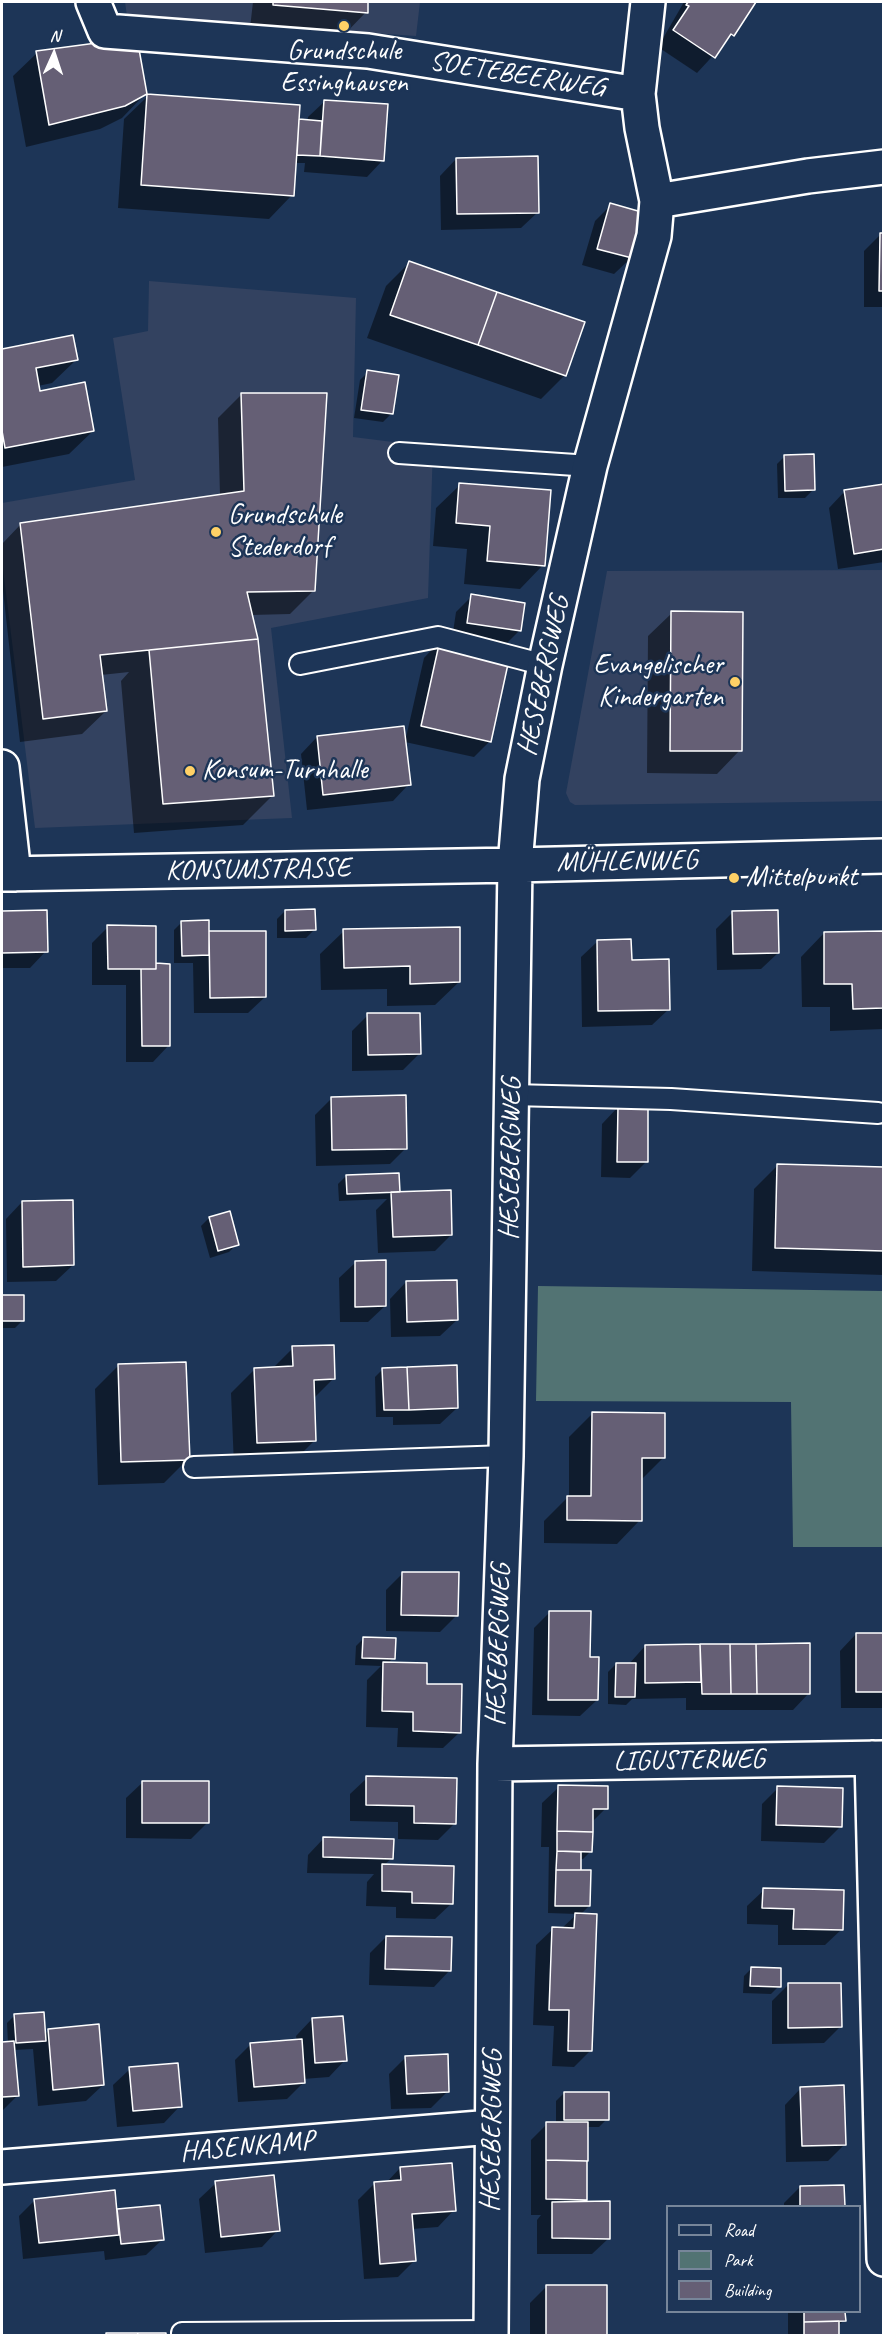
<!DOCTYPE html>
<meta charset="utf-8">
<style>
body{margin:0}
#map{position:relative;width:885px;height:2337px;overflow:hidden;background:#1d3557;font-family:Caveat,sans-serif}
canvas{display:block}
.frame{position:absolute;inset:0;border:3px solid #fff;pointer-events:none}
.legend{position:absolute;left:666px;top:2205px;width:195px;height:108px;box-sizing:border-box;background:#1d3557;border:2px solid #77869a;margin:0;padding:8px 10px;list-style:none;font-size:18px;color:#fff}
.legend li{display:flex;align-items:center;gap:12px;height:30px}
.legend b{width:30px;border:2px solid #77869a}
.north{position:absolute;left:24px;top:24px;width:60px;height:60px;-webkit-text-stroke:4px #1d3557;paint-order:stroke;rotate:3deg;font-size:16px;font-weight:700;line-height:24px;text-align:center;color:#fff}
.north::after{content:'';display:block;margin:auto;width:21px;height:27px;background:#fff;clip-path:polygon(50% 0,100% 100%,50% 72%,0 100%)}
</style>
<div id="map">
<canvas width="885" height="2337"></canvas>
<div class="frame"></div>
<ul class="legend">
<li><b style="height:8px;background:#1d3557"></b>Road</li>
<li><b style="height:16px;background:#527373"></b>Park</li>
<li><b style="height:16px;background:#655f75"></b>Building</li>
</ul>
<div class="north">N</div>
</div>
<script>
const context = document.querySelector('canvas').getContext('2d');
context.lineJoin = 'round';
function paint(path, color) { context.fillStyle = color; context.fill(path, 'evenodd'); }
function trace(path, color, width, dash) { context.strokeStyle = color; context.lineWidth = width; context.lineCap = dash ? 'butt' : 'round'; context.setLineDash(dash || []); context.stroke(path); }
function drawText(font, color, halo, rows, align = 'center') {
  context.font = font + ' Caveat,sans-serif'; context.lineWidth = 5; context.setLineDash([]); context.textBaseline = 'middle'; context.strokeStyle = halo; context.fillStyle = color; for (const [text, x, y, turn = 0] of rows) {
    context.save(); context.translate(x, y); context.rotate((+turn || 0) * Math.PI / 180); context.textAlign = isNaN(turn) ? turn : align; if (halo) context.strokeText(text, 0, 0); context.fillText(text, 0, 0); context.restore();
  }
}
paint(new Path2D(`
 M125,2H420L416,36L127,16Z
 M149,281L356,298L353,437L433,447L428,598L271,628L292,818L35,828L2,561V503L135,480L113,338L148,331Z
 M883,570V801L575,805L570,802L566,793L607,571Z`), '#334260');
paint(new Path2D(`
 M538,1286L883,1291V1547H793L791,1402L536,1401Z`), '#527373');
paint(new Path2D(`
 M253,2H367L366,12L343,36L250,28Z
 M684,2H754L732,35L697,73L658,47Z
 M37,53L145,94L122,118L100,129L26,147L13,76Z
 M148,96L308,121V117L325,101L383,160L367,177L304,172L305,163H295L292,195L269,219L118,208L124,119Z
 M456,159L538,212L521,228L441,230L440,176Z
 M611,205L643,214L631,258L614,274L582,265L595,221Z
 M880,235H884V307H864V251Z
 M409,263L565,375L541,399L367,338L386,286Z
 M71,337L76,360L52,383L38,386L39,393L93,431L69,454L2,467V350Z
 M368,372L391,414L383,422L354,418L360,380Z
 M242,394L313,591L290,614L251,615L273,795L243,825L134,833L121,681L129,672L101,675L106,711L82,734L20,742L2,582V544L21,524L220,496L218,418Z
 M785,456L813,490L805,498H778L777,464Z
 M460,485L543,565L520,589L464,584L467,549L433,546L436,508Z
 M884,486V562L838,569L829,508L845,491Z
 M472,596L519,631L503,647L452,639L456,612Z
 M672,613L740,750L717,774L647,773L648,636Z
 M440,641L490,741L474,757L405,742L424,658Z
 M317,737L409,784L393,801L307,810L301,754Z
 M285,911L314,930L306,938H277V919Z
 M2,912H46V951L30,968H2Z
 M733,912L778,953L761,969L717,970L716,929Z
 M182,922L207,935L210,933L265,997L248,1013H194L193,963H174V930Z
 M108,927L155,965L169,1045L153,1062H126V985H92V943Z
 M344,931L459,982L435,1005L387,1006V989L321,990L320,954Z
 M884,932V1029L830,1031V1007H802L801,957L824,933Z
 M598,941L630,962L669,1009L652,1025L582,1027L581,957Z
 M368,1015L419,1054L403,1070L352,1071V1031Z
 M331,1099L406,1148L390,1164L316,1166L315,1115Z
 M618,1107L646,1162L630,1178L601,1177L602,1124Z
 M778,1165L884,1168V1275L752,1271L754,1189Z
 M346,1176L399,1191L451,1235L435,1251L378,1253L376,1210L387,1199L339,1201L338,1184Z
 M22,1202L73,1265L56,1281L7,1282L6,1219Z
 M209,1218L237,1244L229,1252L210,1258L201,1226Z
 M356,1262L385,1306L368,1322H340L339,1278Z
 M406,1282L457,1320L440,1336L391,1337L390,1299Z
 M3,1297L23,1320L15,1328H2Z
 M293,1348L334,1378L313,1399L315,1440L291,1464L234,1466L231,1393L255,1369H272Z
 M118,1366L188,1459L164,1483L98,1485L95,1389Z
 M383,1369L457,1408L440,1424L393,1425V1417H376L375,1377Z
 M592,1414L663,1458L641,1480L640,1520L617,1544L544,1543V1521L569,1496V1437Z
 M403,1573L457,1615L440,1632L386,1631V1590Z
 M550,1612L588,1658L597,1700L580,1716L532,1715L534,1628Z
 M856,1634H884V1708H841L840,1651Z
 M364,1638L393,1658L388,1663L425,1685L460,1732L443,1748L397,1747L398,1728L366,1727L367,1680L381,1666L355,1665L356,1646Z
 M808,1645L809,1693L793,1710H686V1698L632,1699L626,1705L608,1704V1672L616,1664H629L645,1646Z
 M367,1778L454,1824L438,1840L398,1839V1822L350,1821V1794Z
 M143,1782L207,1823L191,1839L126,1838V1798Z
 M559,1787L606,1808L591,1823V1851L583,1859H580L579,1871L589,1906L580,1915L590,2051L574,2067L552,2066L554,2026L533,2025L536,1945L553,1929H561L577,1914L548,1913L549,1847H541L542,1803Z
 M778,1788L841,1826L824,1843L761,1841L762,1804Z
 M324,1838L392,1858L384,1865L452,1903L435,1919L396,1918V1907L366,1906L367,1882L374,1874L307,1873L308,1855Z
 M764,1890L842,1929L825,1945H778V1925L747,1924V1906Z
 M386,1937L450,1970L434,1987L369,1985L370,1953Z
 M752,1968L779,1986L771,1994L743,1993L744,1976Z
 M788,1985L840,2027L824,2043L772,2044V2001Z
 M15,2015L44,2035L49,2030L103,2085L86,2101L38,2106L33,2049L14,2050L18,2095L2,2111V2043H8L7,2023Z
 M312,2019L345,2060L329,2077L303,2079V2083L287,2099L238,2102L235,2060L251,2044L297,2041L296,2036Z
 M406,2057L448,2091L431,2108L391,2109L389,2074Z
 M130,2069L180,2106L164,2123L117,2127L113,2085Z
 M801,2088L844,2145L828,2161L786,2162L785,2105Z
 M564,2093L607,2119L599,2127H587L586,2199L582,2203L609,2238L592,2254H537V2220L541,2215H531V2140L547,2124H556V2101Z
 M400,2168L454,2210L438,2227L412,2229L414,2261L398,2277L364,2279L358,2200L374,2184L386,2183Z
 M216,2183L278,2230L262,2247L205,2253L199,2199Z
 M843,2186L844,2206H784V2203L800,2187Z
 M35,2200L115,2211L159,2206L163,2239L146,2255L105,2260L104,2251L23,2259L19,2216Z
 M546,2287L606,2336H530V2303Z
 M788,2312H844V2320L837,2327L838,2336H788Z`), '#0007');
const building = new Path2D(`
 M273,2H368V13L273,5Z
 M688,2H756L734,36L731,34L715,58L673,30L689,6L686,5Z
 M104,42L139,49L147,94L125,106L49,125L36,51Z
 M147,94L300,105L294,196L141,185Z
 M324,100L388,104L384,161L320,156Z
 M299,119L322,121L320,156L297,155Z
 M538,156L539,213L457,214L456,158Z
 M610,203L645,213L632,258L597,249Z
 M880,233H884V291H879Z
 M409,261L497,292L478,345L390,315Z
 M497,292L585,322L566,376L478,345Z
 M73,335L78,360L36,368L40,391L85,382L94,431L5,448L2,431V349Z
 M367,370L399,375L393,414L361,410Z
 M241,393H327L315,591L247,592L258,639L100,655L107,711L43,719L20,523L244,491Z
 M814,454L815,490L785,491L784,455Z
 M459,483L551,490L545,566L487,561L490,526L456,523Z
 M884,484V549L854,554L844,490Z
 M471,594L525,603L521,631L467,623Z
 M671,611L743,612L742,751H670Z
 M258,639L274,796L163,804L149,650Z
 M440,640L510,655L491,742L421,726Z
 M404,726L411,785L323,795L317,736Z
 M315,909L316,930L285,931V910Z
 M47,910L48,952L2,953V911Z
 M778,910L779,953L733,954L732,911Z
 M209,920V955L182,956L181,921Z
 M107,925L156,926V969H108Z
 M460,927V982L410,984V966L344,968L343,929Z
 M209,931H266V997L210,998Z
 M884,931V1008L853,1009L852,984H824V932Z
 M631,939L632,960L669,959L670,1010L598,1011L597,940Z
 M156,963L170,964V1046H142L141,969H156Z
 M367,1013H420L421,1054L368,1055Z
 M406,1095L407,1149L332,1150L331,1097Z
 M618,1106L648,1107V1162H617Z
 M777,1164L884,1167V1251L775,1248Z
 M399,1173L400,1192L347,1194L346,1175Z
 M451,1190L452,1235L393,1237L391,1192Z
 M73,1200L74,1265L23,1267L22,1201Z
 M230,1211L239,1245L218,1251L209,1217Z
 M386,1260V1306L355,1307V1261Z
 M457,1280L458,1320L407,1322L406,1281Z
 M2,1295H24V1321H2Z
 M334,1345L335,1379L314,1380L316,1441L257,1443L254,1368L293,1366L292,1346Z
 M186,1362L190,1460L121,1462L118,1364Z
 M457,1365L458,1408L409,1410L407,1367Z
 M407,1367L409,1410H384L382,1368Z
 M592,1412L665,1413V1458H642V1521L567,1520V1496H591Z
 M402,1572H459L458,1616L401,1615Z
 M549,1611H591L590,1657H599L598,1700H548Z
 M856,1633H884V1692H856Z
 M363,1637L396,1638L395,1659L362,1658Z
 M810,1643V1694H757L756,1644Z
 M700,1644L701,1682L645,1683V1645Z
 M700,1644H730L731,1694H702Z
 M730,1644H756L757,1694H731Z
 M383,1662L427,1663V1684H462L461,1733L413,1731V1712L382,1711Z
 M616,1663H636L635,1697H615Z
 M366,1776L457,1778L456,1824L414,1823V1806L366,1805Z
 M142,1781H209V1823H142Z
 M558,1785L608,1786V1809H593V1832L557,1831Z
 M777,1786L843,1788L842,1827L776,1825Z
 M557,1831L593,1832L592,1852L557,1851Z
 M323,1837L394,1839L393,1859L323,1857Z
 M557,1851L581,1852V1870H556Z
 M382,1864L454,1866L453,1904L412,1903V1892L382,1891Z
 M556,1870H591L590,1906H555Z
 M763,1888L844,1890L843,1930L793,1929L794,1909L762,1908Z
 M575,1913L597,1914L592,2051H568L569,2010H549L552,1927L574,1928Z
 M386,1936L452,1937L451,1971L385,1969Z
 M751,1967L781,1968V1987L750,1986Z
 M788,1983H841L842,2027L788,2028Z
 M44,2012L46,2041L16,2043L14,2014Z
 M343,2016L347,2061L315,2063L312,2018Z
 M99,2024L104,2085L53,2090L48,2029Z
 M302,2039L305,2083L254,2087L250,2043Z
 M14,2041L19,2096L2,2097V2042Z
 M448,2054L449,2092L407,2094L405,2056Z
 M178,2063L182,2107L133,2111L129,2067Z
 M844,2085L846,2145L802,2146L800,2087Z
 M564,2092H609V2120H564Z
 M546,2122H588V2161L546,2160Z
 M546,2160L587,2161V2200L546,2199Z
 M452,2163L456,2211L412,2214L416,2261L380,2264L374,2182L401,2180L400,2167Z
 M274,2175L280,2231L221,2237L215,2181Z
 M844,2185L845,2206H800V2186Z
 M115,2190L119,2235L39,2243L34,2199Z
 M610,2201V2239L552,2238V2202Z
 M160,2205L164,2240L121,2244L117,2209Z
 M546,2285H607V2336H546Z
 M804,2312H845L846,2321L804,2322Z
 M839,2321V2336H804V2322Z
 M106,2333H138L137,2336H106Z
 M138,2333H166V2336H137Z`);
paint(building, '#655f75');
trace(building, '#fff', 1.5);
const lane = new Path2D(`
 M399,453L590,466
 M300,664L438,637L545,665
 M512,1095L671,1099L878,1113
 M194,1467L506,1456
 M182,2336V2333L490,2331`);
const street = new Path2D(`
 M93,2L105,31L368,51L638,94
 M657,201L808,176L884,167
 M2,767L14,874
 M2,874L515,865L884,856
 M872,1758L884,2259
 M495,1764L884,1758
 M2,2167L492,2127
 M491,2336L495,1764L506,1456L515,865L522,779L545,665L590,466L654,236L657,201L642,128L638,94L648,2`);
trace(lane, '#fff', 24);
trace(street, '#fff', 38);
trace(lane, '#1d3557', 20);
trace(street, '#1d3557', 33);
for (const [x, y, r, color] of [
 [344,26,6,"#ffd166"],
 [216,532,6,"#ffd166"],
 [735,682,6,"#ffd166"],
 [190,771,6,"#ffd166"],
 [734,878,6,"#ffd166"]
]) { const dot = new Path2D(); dot.arc(x, y, r, 0, 2 * Math.PI); context.fillStyle = color; context.fill(dot); trace(dot, '#1d3557', 2); }
drawText('28px', '#fff', '#1d3557', [
 ["Grundschule",344,52,"center"],
 ["Essinghausen",344,84,"center"],
 ["Grundschule",228,516],
 ["Stederdorf",228,548],
 ["Evangelischer",723,666,"right"],
 ["Kindergarten",723,698,"right"],
 ["Konsum-Turnhalle",202,771],
 ["Mittelpunkt",746,878]
], 'left');
drawText('28px', '#fff', '#1d3557', [
 ["SOETEBEERWEG",517,75,9],
 ["HESEBERGWEG",544,676,-78],
 ["MÜHLENWEG",627,862,-1],
 ["KONSUMSTRASSE",258,870,-1],
 ["HESEBERGWEG",511,1159,-89],
 ["HESEBERGWEG",499,1645,-88],
 ["LIGUSTERWEG",689,1761,-1],
 ["HESEBERGWEG",492,2131,-89],
 ["HASENKAMP",247,2147,-5]
]);
</script>
